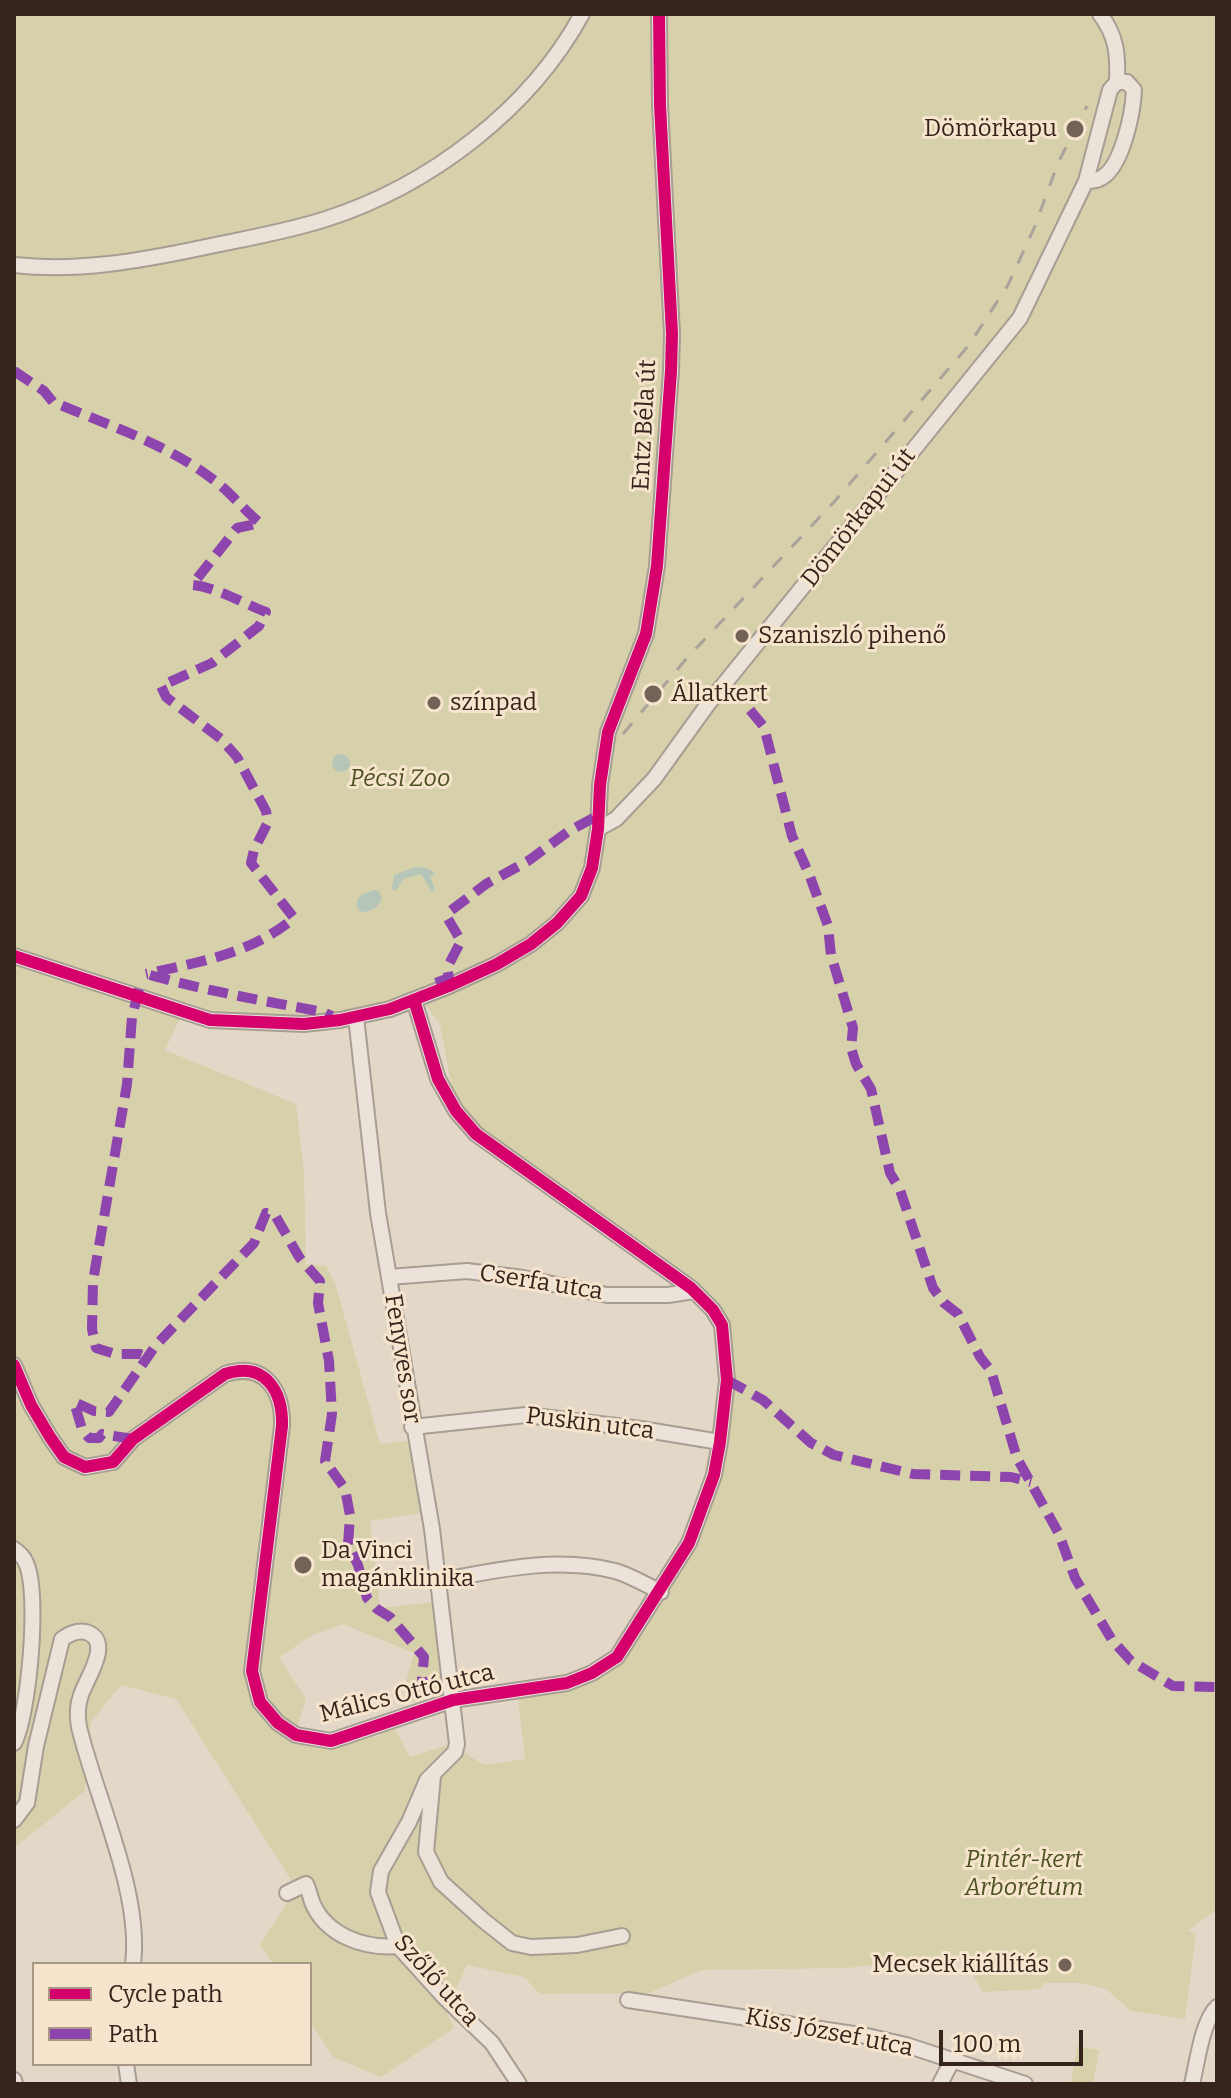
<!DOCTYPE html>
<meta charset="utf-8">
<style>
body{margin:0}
#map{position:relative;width:1231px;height:2098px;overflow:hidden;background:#e3d8c8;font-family:Bitter,serif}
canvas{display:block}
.frame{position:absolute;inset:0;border:16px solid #35241b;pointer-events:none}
.legend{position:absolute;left:32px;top:1962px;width:280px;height:104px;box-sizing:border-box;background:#f6e4cd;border:2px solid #a99786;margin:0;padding:10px 14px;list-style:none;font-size:24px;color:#35241b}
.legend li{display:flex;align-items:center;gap:16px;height:40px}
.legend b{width:40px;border:2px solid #a99786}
.scale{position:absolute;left:939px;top:2030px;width:144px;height:36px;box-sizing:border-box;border:4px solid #35241b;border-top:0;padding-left:10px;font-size:24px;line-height:28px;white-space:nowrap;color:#35241b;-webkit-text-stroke:6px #f6e4cd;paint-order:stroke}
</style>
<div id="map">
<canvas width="1231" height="2098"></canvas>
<div class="frame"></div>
<ul class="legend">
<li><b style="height:10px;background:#d6006c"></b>Cycle path</li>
<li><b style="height:10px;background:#8e44ad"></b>Path</li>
</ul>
<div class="scale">100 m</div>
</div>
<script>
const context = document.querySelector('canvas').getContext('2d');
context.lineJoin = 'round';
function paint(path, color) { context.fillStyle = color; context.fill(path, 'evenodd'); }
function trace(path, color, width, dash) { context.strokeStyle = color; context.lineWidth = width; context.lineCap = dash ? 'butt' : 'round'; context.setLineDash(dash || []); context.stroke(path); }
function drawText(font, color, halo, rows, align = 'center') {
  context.font = font + ' Bitter,serif'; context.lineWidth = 6; context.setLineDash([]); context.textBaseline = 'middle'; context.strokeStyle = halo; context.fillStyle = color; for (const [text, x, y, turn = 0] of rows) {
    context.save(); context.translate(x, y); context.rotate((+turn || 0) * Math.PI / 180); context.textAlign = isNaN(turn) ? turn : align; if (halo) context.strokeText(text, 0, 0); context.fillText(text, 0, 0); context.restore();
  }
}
paint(new Path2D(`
 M14,14H1217V1909L1188,1931L1196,1934L1185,2019L1131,2011L1106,1989L1081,1983H1044L1040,1989L983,1992L961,1955L847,1968L702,1970L649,1993L540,1994L524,1977L467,1965L446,2011L454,2028L381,2077L333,2057L310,2021V1964H273L260,1945L296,1888L176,1699L121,1685L91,1722L85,1791L14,1848ZM418,995L440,1024L456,1111L691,1288L722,1325L720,1442L689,1543L617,1657L568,1683L517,1689L525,1759L484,1765L451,1744L410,1757L394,1727L379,1736L322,1749L293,1742L306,1699L279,1658L310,1636L343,1624L414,1653L406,1681L413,1702L447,1691L434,1602L380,1608L370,1521L421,1513L409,1441L380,1444L335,1283L326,1266L306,1264L304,1173L296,1104L165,1050L182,1014L210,1020L357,1015Z
 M1077,2046L1099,2050L1093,2084H1071Z`), '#d6d1aa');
paint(new Path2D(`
 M332 763a9 9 0 1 1 18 0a9 9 0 1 1-18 0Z
 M416,867C424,868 429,867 435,874L430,876L435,889L432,892L421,874L403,879L396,891L392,889L394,875Z
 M374,890L379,891L382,899C378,908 370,912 361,912L357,907V900L363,894Z`), '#b5c6b9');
const minor = new Path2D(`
 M1100,14C1117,37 1118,54 1117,82
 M1086,181C1090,181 1095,181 1099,179C1122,170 1133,112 1134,90L1127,82H1117
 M14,265C78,272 139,261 201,248C243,239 286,232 326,219C429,186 530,110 582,14
 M598,829L616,819L654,779L708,704L1020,318L1086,181L1110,90L1117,82
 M14,956L210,1020L304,1024L340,1020L390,1009L449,986L497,964L531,944L557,923L581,896L592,868L598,829L600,785L608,732L646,634L657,566L671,371L672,334L660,105L659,14
 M356,1017L378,1213L432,1529L457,1744L455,1752L427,1780L409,1822L381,1871L378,1892L398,1946L445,1998L492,2043L519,2084
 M389,1277L467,1271L523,1278L607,1295H668L694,1291
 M14,1365L31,1405L50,1437L64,1457L85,1467L113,1462L133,1439L225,1374C265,1361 283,1391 282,1426L252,1671L260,1702L278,1723L296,1735L331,1741L453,1700L567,1683L592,1673L617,1657L689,1543L714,1475L720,1442L727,1380L722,1325L713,1310L691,1288L476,1134L456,1111L438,1079L414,1000
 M412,1427L526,1415L641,1429L720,1442
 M14,1549C19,1553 24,1557 26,1563C40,1592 29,1715 14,1743
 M439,1581C496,1570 557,1556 615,1571C630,1575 646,1585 661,1592
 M433,1776L426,1852L441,1882L483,1920L512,1943L531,1947L577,1945L622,1936
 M14,1820L27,1803L36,1746L62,1639C69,1634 77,1630 86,1632C114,1641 86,1679 81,1695C77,1706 77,1716 79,1727C96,1798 142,1893 133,1964
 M287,1893L306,1884C309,1890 310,1896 312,1902C326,1936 365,1949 398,1946
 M628,2000L867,2036L906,2045L1025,2084
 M126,2064L129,2084
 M14,2080L15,2084
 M940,2084L952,2061
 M1192,2084C1197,2064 1202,2021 1217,2007`);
trace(minor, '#a79d92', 18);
trace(minor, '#ebe3da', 14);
trace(new Path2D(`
 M623,734L687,658L834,502L969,345L1008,285L1035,226L1058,163L1087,106`), '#aaa29b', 3, [14, 14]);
trace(new Path2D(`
 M14,371L44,391L53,402C107,425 168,444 215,481C231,493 244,510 260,523L237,528L192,585C217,587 242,603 266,612L259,626L212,663L161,686L166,697L221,739L237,757L266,811L268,822L254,850L251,863L294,918C251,954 199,962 146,974
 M750,710L764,727L792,836L809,874L828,926L831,955L853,1028L851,1048L856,1064L871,1089L890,1173L900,1190L933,1288L944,1303L958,1314L980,1357L991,1371L1017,1458L1059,1534L1075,1578L1112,1640L1131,1661L1173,1686L1217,1687
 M150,975C207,991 264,1001 323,1012L332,1016
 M436,983L449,978L447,968L461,941L448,919L449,912L486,884L528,861L569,831L599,815
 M139,989L132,1017L127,1084L93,1281L92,1329L96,1348L115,1354H140L148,1357
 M727,1380L763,1400L811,1443L834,1455L913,1474L1011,1477L1031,1482
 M133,1439L102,1434L99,1438H89L82,1429L74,1402L94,1411L109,1412L156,1345L254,1243L266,1213L275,1215L299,1257L320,1281L318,1303L329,1361L332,1414L325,1461L345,1489L350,1515L348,1545L358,1565L367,1598L377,1609L390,1617L424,1657L422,1679L437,1705`), '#8e44ad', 10, [20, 10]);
trace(new Path2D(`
 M14,956L210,1020L304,1024L340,1020L390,1009L449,986L497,964L531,944L557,923L581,896L592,868L598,829L600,785L608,732L646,634L657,566L671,371L672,334L660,105L659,14
 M14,1365L31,1405L50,1437L64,1457L85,1467L113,1462L133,1439L225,1374C265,1361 283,1391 282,1426L252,1671L260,1702L278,1723L296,1735L331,1741L453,1700L567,1683L592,1673L617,1657L689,1543L714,1475L720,1442L727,1380L722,1325L713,1310L691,1288L476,1134L456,1111L438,1079L414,1000`), '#d6006c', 12);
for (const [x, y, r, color] of [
 [1075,129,10,"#726358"],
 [742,636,8,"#726358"],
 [653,694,10,"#726358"],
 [434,703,8,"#726358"],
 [303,1565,10,"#726358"],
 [1065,1965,8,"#726358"]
]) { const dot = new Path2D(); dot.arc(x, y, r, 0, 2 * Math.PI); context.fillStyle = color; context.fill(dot); trace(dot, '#f6e4cd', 3); }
drawText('24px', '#35241b', '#f6e4cd', [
 ["Dömörkapu",1057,129,"right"],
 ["Szaniszló pihenő",758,636],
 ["Állatkert",671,694],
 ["színpad",450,703],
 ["Da Vinci",321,1551],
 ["magánklinika",321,1579],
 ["Mecsek kiállítás",1049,1965,"right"]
], 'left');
drawText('24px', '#35241b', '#f6e4cd', [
 ["Entz Béla út",645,425,-87],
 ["Dömörkapui út",859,518,-52],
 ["Cserfa utca",541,1283,9],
 ["Fenyves sor",402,1359,81],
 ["Puskin utca",590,1424,7],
 ["Málics Ottó utca",407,1694,-14],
 ["Szőlő utca",436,1981,48],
 ["Kiss József utca",829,2033,11]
]);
drawText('italic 24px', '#4c5221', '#f6e4cd', [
 ["Pécsi Zoo",400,779],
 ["Pintér-kert",1024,1860],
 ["Arborétum",1024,1888]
]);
</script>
